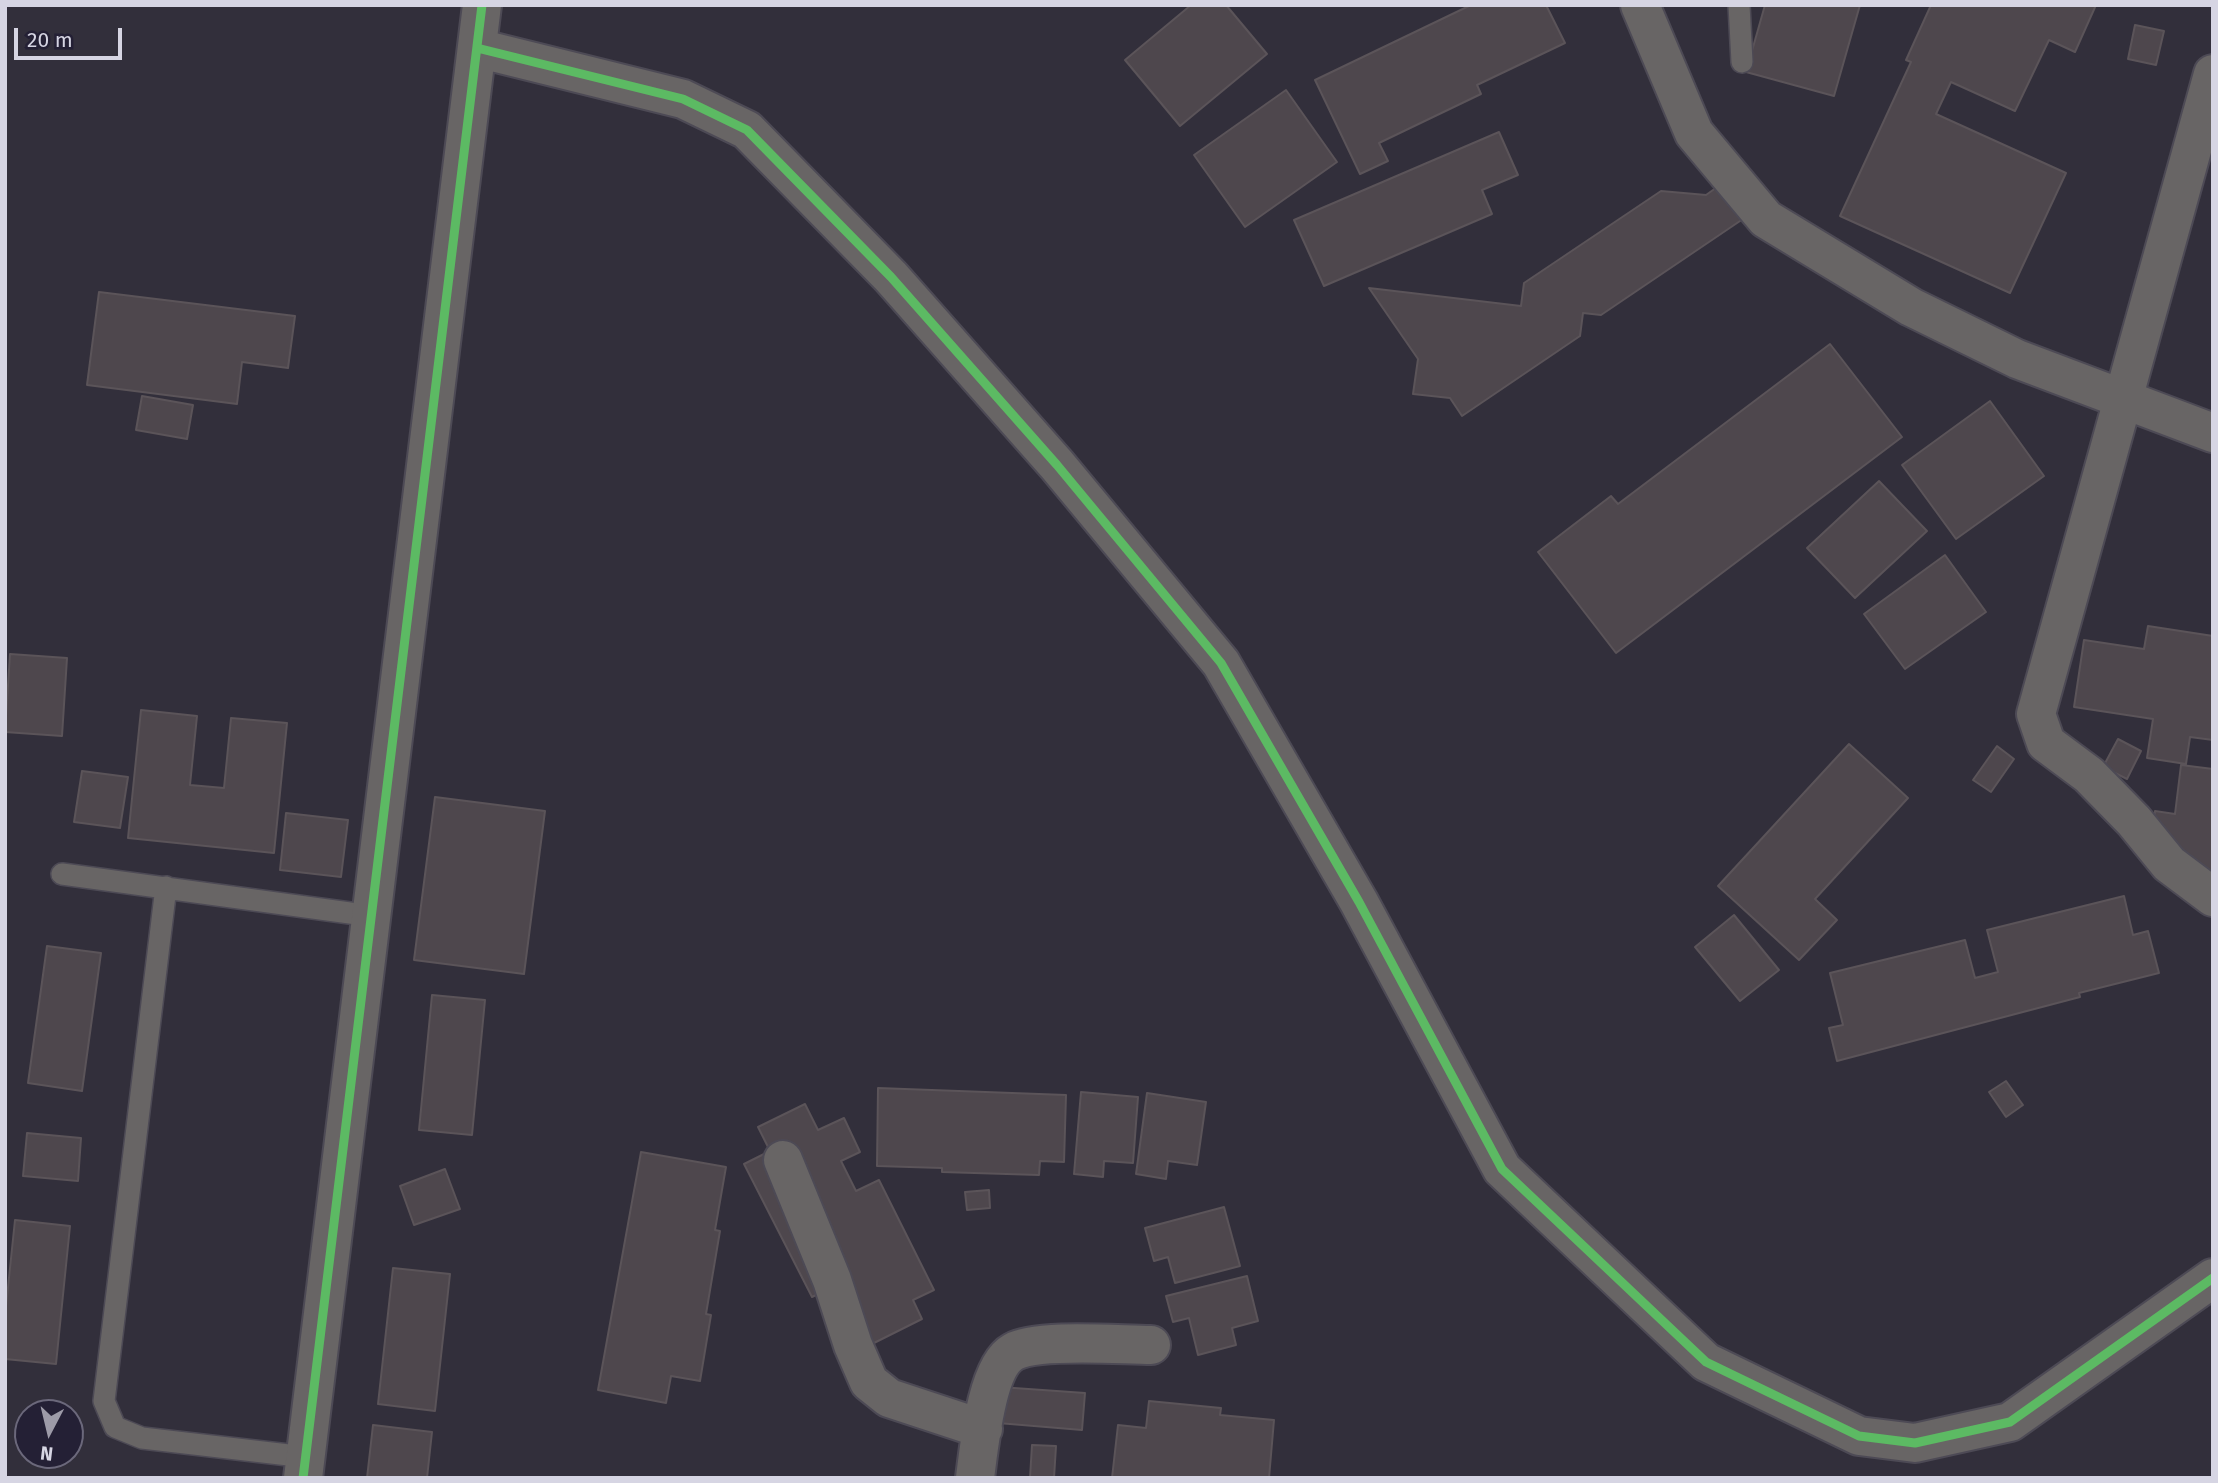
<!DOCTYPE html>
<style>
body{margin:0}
#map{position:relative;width:2218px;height:1483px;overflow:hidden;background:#322f3b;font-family:"Fira Sans",sans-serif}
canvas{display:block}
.frame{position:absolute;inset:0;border:7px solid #d6d5e3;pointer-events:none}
.north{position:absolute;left:14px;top:1399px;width:70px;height:70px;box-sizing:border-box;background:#242035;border:2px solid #6b687b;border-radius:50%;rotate:187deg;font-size:19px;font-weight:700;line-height:28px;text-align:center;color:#d6d5e3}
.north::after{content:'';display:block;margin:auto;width:24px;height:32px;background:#9d9ba8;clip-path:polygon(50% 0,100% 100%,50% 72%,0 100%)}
.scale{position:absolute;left:14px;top:28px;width:108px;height:32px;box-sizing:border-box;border:4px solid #d6d5e3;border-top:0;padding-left:9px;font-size:21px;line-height:24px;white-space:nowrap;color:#d6d5e3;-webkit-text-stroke:5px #242035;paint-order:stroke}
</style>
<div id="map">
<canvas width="2218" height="1483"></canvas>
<div class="frame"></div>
<div class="north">N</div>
<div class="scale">20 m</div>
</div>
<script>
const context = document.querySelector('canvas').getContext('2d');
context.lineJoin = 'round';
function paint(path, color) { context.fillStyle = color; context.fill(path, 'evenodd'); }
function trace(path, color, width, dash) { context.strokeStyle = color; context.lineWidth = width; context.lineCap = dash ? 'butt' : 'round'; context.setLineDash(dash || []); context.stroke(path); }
const building = new Path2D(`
 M1191,5H1226L1267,54L1180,126L1125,60Z
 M1471,5H1546L1565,43L1477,85L1481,94L1379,143L1388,161L1360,174L1315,80Z
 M1765,5H1860L1834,96L1746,72Z
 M1931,5H2096L2075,52L2049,40L2015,111L1951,82L1936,114L2066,173L2010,293L1840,216L1911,62L1906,60Z
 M2135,25L2164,31L2156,65L2128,59Z
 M1286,90L1337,162L1245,227L1194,155Z
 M1499,132L1518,175L1482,190L1492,214L1324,286L1294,220Z
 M1720,185L1743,219L1601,315L1583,313L1580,336L1462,416L1450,398L1413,394L1418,359L1369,288L1521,306L1524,283L1661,191L1706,195Z
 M99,292L295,316L288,368L242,362L237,404L87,385Z
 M1830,344L1902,437L1616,653L1538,552L1611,496L1618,504Z
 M142,396L193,405L187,439L136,430Z
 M1990,401L2044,476L1956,539L1902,465Z
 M1879,481L1927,531L1855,598L1807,548Z
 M1945,555L1986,612L1905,669L1864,614Z
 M2148,626L2213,636V740L2190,737L2186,764L2147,758L2153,719L2074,707L2084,640L2144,649Z
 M10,654L67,658L62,736L5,732Z
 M141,710L197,716L190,785L224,788L231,718L287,723L274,853L128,838Z
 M2118,739L2141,751L2127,779L2103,767Z
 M1849,744L1908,798L1815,899L1837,920L1799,960L1718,886Z
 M1997,746L2014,759L1991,792L1973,780Z
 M2181,765L2213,769V877L2148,869L2155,811L2175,814Z
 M82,771L128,777L120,828L74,822Z
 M435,797L545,811L524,974L414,960Z
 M286,813L348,820L341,877L280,870Z
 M2124,896L2133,935L2148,931L2159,973L2079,993L2080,997L1837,1061L1829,1028L1843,1025L1830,973L1965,940L1975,978L1998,972L1987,930Z
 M1734,915L1779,970L1740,1001L1695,947Z
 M47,946L101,953L82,1091L28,1083Z
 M432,995L485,1000L472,1135L419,1130Z
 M2006,1081L2023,1105L2006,1117L1989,1092Z
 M878,1088L1066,1095L1064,1162L1040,1161L1039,1175L942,1172V1168L877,1166Z
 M1081,1092L1138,1097L1133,1163L1104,1161L1103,1177L1074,1174Z
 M1147,1093L1206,1102L1197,1165L1168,1161L1166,1179L1136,1174Z
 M805,1104L818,1130L844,1118L860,1152L841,1161L856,1191L879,1180L934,1290L913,1300L922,1319L848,1356L818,1294L812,1297L744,1164L770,1151L758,1127Z
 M27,1133L81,1138L78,1181L23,1176Z
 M641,1152L726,1167L715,1230L720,1231L706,1314L711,1315L700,1381L671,1376L666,1403L598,1390Z
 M445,1169L460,1209L414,1225L400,1186Z
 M989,1190L990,1208L967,1210L965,1192Z
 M1224,1207L1240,1266L1175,1283L1168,1257L1154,1261L1145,1228Z
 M15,1220L70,1226L56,1364L5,1359V1316Z
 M393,1268L450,1274L435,1411L378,1404Z
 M1247,1276L1258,1321L1232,1328L1236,1345L1198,1355L1189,1318L1173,1322L1166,1296Z
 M1000,1387L1085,1393L1082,1430L998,1423Z
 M1149,1401L1221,1408L1220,1415L1274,1420L1269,1478H1112L1118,1425L1146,1428Z
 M373,1425L432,1432L427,1478H367Z
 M1032,1445L1056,1446L1054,1478H1030Z`);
paint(building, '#4e474d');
trace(building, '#5b5459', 2);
const service = new Path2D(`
 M1739,5L1742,62
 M62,874L372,916
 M166,887L104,1401L115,1427L142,1438L306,1457`);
const minor = new Path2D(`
 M1640,5L1694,133L1766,219L1911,307L2017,359L2213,433
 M477,48L683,99L747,130L891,277L1057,465L1221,663L1359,902L1502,1169L1706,1362L1859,1436L1915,1443L2010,1422L2213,1278
 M2213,74L2036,714L2046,743L2089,775L2134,821L2169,864L2213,897
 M783,1160L832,1280L853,1345L869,1382L889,1398L983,1429
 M303,1478L482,5
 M975,1478C979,1449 986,1367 1013,1352C1037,1338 1119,1345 1151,1345`);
trace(service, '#4d4a55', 24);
trace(minor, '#4d4a55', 42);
trace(service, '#686565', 21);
trace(minor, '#686565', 38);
trace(new Path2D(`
 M477,48L683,99L747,130L891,277L1057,465L1221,663L1359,902L1502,1169L1706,1362L1859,1436L1915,1443L2010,1422L2213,1278
 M303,1478L482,5`), '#5cba63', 9);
</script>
